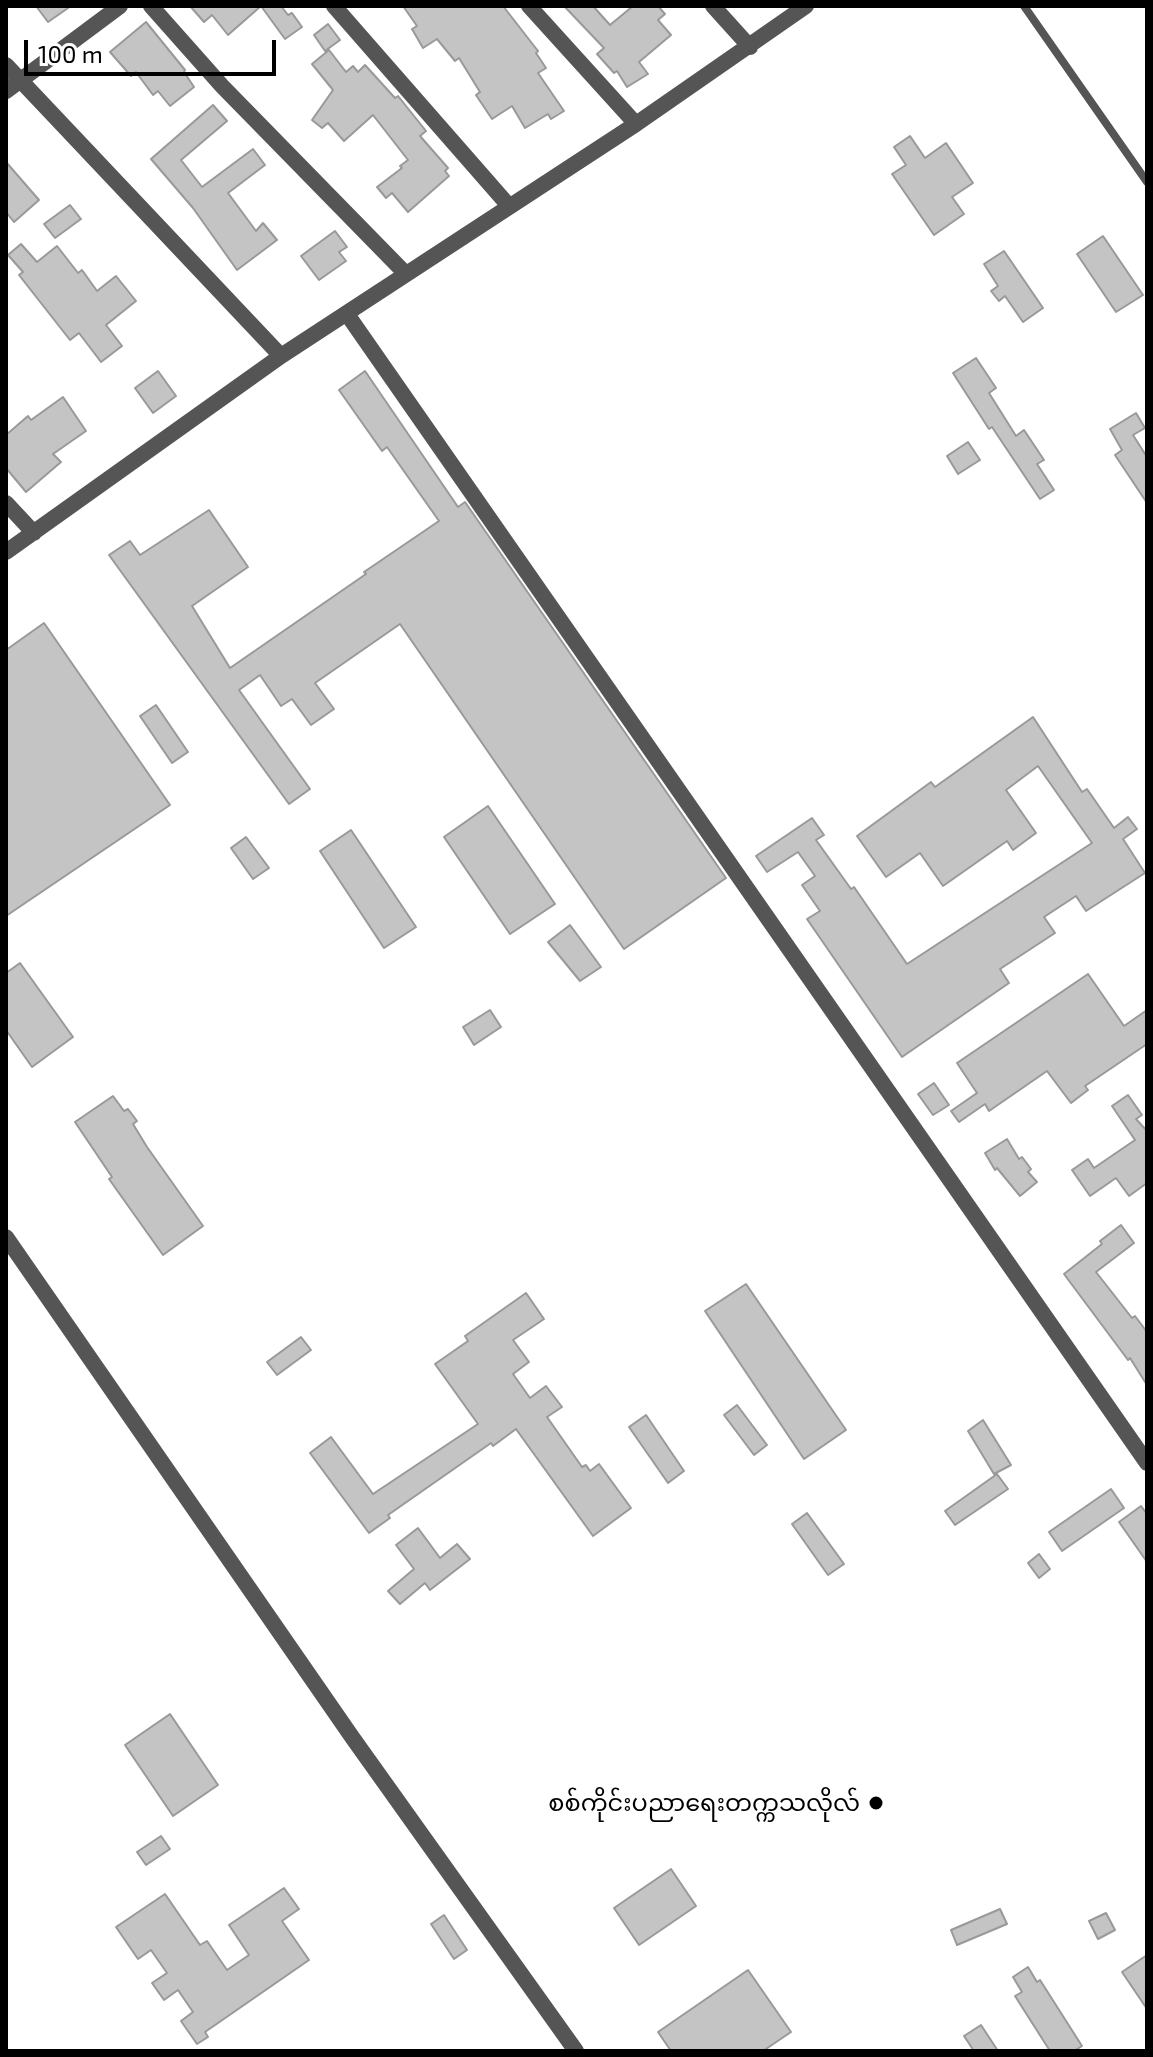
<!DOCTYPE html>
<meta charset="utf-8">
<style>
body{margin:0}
#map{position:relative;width:1153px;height:2057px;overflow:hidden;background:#fff;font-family:"Exo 2",sans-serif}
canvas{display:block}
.frame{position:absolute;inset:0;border:8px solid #000;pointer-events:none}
.scale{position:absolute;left:24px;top:40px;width:252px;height:36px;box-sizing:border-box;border:4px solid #000;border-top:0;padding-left:10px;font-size:24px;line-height:28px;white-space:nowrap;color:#000;-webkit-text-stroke:6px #fff;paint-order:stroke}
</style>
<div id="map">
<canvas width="1153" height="2057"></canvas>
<div class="frame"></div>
<div class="scale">100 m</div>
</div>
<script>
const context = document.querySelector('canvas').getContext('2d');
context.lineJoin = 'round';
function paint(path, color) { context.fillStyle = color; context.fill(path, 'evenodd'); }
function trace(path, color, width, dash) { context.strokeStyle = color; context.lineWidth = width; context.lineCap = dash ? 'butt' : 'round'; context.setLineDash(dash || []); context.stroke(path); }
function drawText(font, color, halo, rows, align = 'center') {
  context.font = font + ' "Exo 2","Noto Sans Myanmar",sans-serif'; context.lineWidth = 7; context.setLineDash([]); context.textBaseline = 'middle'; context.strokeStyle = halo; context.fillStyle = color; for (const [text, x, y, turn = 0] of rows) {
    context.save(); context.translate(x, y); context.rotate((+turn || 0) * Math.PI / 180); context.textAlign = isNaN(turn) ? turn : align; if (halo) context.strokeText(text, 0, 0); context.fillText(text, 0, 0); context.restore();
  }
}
const building = new Path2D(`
 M36,6H71L48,22Z
 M190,6H281L288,15L292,13L302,27L285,39L261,6L228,35L212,15L204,22Z
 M403,6H503L538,51L536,53L546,68L538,73L564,111L551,119L548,114L525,128L512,106L492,119L476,95L480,92L459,58L455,61L437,39L423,48L412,29L417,26Z
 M564,6H593L610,25L633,6H658L665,14L658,20L671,35L639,62L648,74L627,87L617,71L614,73L597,54L604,48Z
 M146,22L185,70L184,72L194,87L170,106L158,91L153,95L136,72L131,76L110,52Z
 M328,24L340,40L325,51L314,35Z
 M329,50L346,72L353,66L358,72L365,65L395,98L398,96L426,131L420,136L448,168L445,171L449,176L408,212L392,193L386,198L377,187L402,168L400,166L408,160L373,115L344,141L328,123L322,128L312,120L333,90L312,64Z
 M213,105L227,121L181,160L202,187L253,149L265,165L228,193L256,231L263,223L277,240L237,270L193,208L151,159Z
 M910,136L925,158L946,143L973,183L952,197L964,214L934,235L892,174L906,165L894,147Z
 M6,162L39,200L14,222L6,212Z
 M70,205L81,219L55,238L44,224Z
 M335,231L347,247L339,252L346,261L319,280L301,256Z
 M1103,236L1143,295L1116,312L1077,254Z
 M21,244L37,262L57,246L78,273L82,270L97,291L116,276L136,301L106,325L122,346L101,362L79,333L70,340L19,275L23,272L8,255Z
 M1004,251L1043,308L1023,322L1005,296L999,301L991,291L998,286L984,264Z
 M976,358L996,388L989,393L1016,436L1024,430L1044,460L1037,464L1054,490L1040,499L992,427L989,429L953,373Z
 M158,371L176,396L153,413L135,388Z
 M365,371L458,507L465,502L726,878L624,949L400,624L315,683L334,709L311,725L292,699L281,706L260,675L239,690L310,789L289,804L109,555L130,541L140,555L209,510L248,567L192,606L230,668L366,574L364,572L439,521L387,447L382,451L339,390Z
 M63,397L86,431L53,454L61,462L26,492L6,468V435L28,416L31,420Z
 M1136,413L1145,428L1133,435L1147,457V503L1115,455L1122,450L1110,429Z
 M968,442L980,460L958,474L947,456Z
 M44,623L170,805L6,916V650Z
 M156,705L188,752L172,763L140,716Z
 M1033,717L1082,792L1087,789L1114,828L1128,817L1137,829L1123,839L1145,873L1086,911L1076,896L1044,917L1055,933L1000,969L1009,983L902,1057L807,919L820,911L802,885L815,876L798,852L767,872L756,856L812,818L824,835L816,840L851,889L854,887L907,964L1092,843L1038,766L1006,790L1036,833L1013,850L1007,841L943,886L920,853L886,877L857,836L931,782L935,787Z
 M488,806L555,904L510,934L444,837Z
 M351,830L416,927L384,948L320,851Z
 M246,837L269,868L253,879L231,848Z
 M570,925L601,967L580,981L548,942Z
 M20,963L73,1037L32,1067L6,1030V973Z
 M1088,974L1124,1026L1147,1010V1044L1085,1086L1088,1090L1071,1103L1047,1071L989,1111L985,1104L959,1122L951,1111L977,1093L957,1063Z
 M490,1010L501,1027L474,1045L463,1027Z
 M934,1083L949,1105L933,1115L918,1094Z
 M1128,1095L1142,1115L1136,1119L1147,1131V1183L1129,1196L1116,1178L1090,1196L1072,1170L1088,1159L1094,1168L1135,1140L1112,1106Z
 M113,1096L124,1111L128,1109L137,1121L133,1124L147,1147L203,1226L163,1255L109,1179L112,1177L75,1122Z
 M1007,1139L1019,1159L1022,1157L1031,1169L1028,1172L1037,1182L1020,1196L997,1168L995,1170L985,1153Z
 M1121,1225L1134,1243L1096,1272L1132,1318L1135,1316L1147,1332V1385L1130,1358L1128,1360L1064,1274L1102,1244L1100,1241Z
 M746,1284L846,1430L804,1459L705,1311Z
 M526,1293L544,1319L513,1340L529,1362L513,1374L530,1398L546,1386L562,1407L547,1417L582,1467L586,1465L590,1471L599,1464L631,1508L593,1536L516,1429L493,1446L491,1443L388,1515L390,1518L369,1533L310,1453L331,1437L373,1494L478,1424L435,1364L468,1341L465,1336Z
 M301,1337L311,1350L277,1375L267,1362Z
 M737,1405L767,1445L754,1455L724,1415Z
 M646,1415L684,1471L668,1483L629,1427Z
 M983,1420L1011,1465L994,1474L968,1431Z
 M997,1474L1008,1489L955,1525L945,1511Z
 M1111,1489L1124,1508L1062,1551L1049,1532Z
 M1141,1506L1147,1514V1562L1119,1522Z
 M807,1513L844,1564L828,1575L792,1524Z
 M418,1528L440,1558L457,1544L470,1559L430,1590L425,1583L400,1604L388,1591L414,1569L396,1545Z
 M1039,1554L1050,1569L1039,1578L1028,1563Z
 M170,1714L218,1785L173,1816L125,1745Z
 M161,1836L170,1849L146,1865L137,1852Z
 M671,1869L696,1906L639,1945L614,1908Z
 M284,1888L299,1909L282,1921L309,1960L205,2032L208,2037L197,2044L181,2021L193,2012L178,1990L164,2000L152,1983L167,1973L151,1950L138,1959L116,1927L165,1894L200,1945L207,1941L227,1970L249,1955L229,1925Z
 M1000,1909L1007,1924L957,1945L951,1930Z
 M1106,1913L1115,1930L1098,1939L1089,1921Z
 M444,1915L467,1950L454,1959L431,1924Z
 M1147,1955V2009L1122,1972Z
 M1028,1967L1037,1982L1040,1980L1082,2046L1074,2051H1050L1015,1996L1022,1992L1013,1977Z
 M748,1970L791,2032L763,2051H671L658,2032Z
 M981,2025L998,2051H974L964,2036Z`);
paint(building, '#c4c4c4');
trace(building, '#999', 2);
trace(new Path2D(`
 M1024,6L1147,182`), '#555', 8);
trace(new Path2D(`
 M151,6L222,86L405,273
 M334,6L509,206
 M529,6L636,124
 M713,6L750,47
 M6,65L281,356
 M6,91L120,6
 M347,314L1147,1463
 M6,503L34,533
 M6,552L281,356L636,124L806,6
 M6,1237L352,1737L576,2051`), '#555', 16);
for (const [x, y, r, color] of [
 [876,1803,8,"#000"]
]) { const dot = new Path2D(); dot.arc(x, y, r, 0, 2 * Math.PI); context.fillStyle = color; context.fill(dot); trace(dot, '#fff', 3); }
drawText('24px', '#000', '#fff', [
 ["စစ်ကိုင်းပညာရေးတက္ကသလိုလ်",860,1803]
], 'right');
</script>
